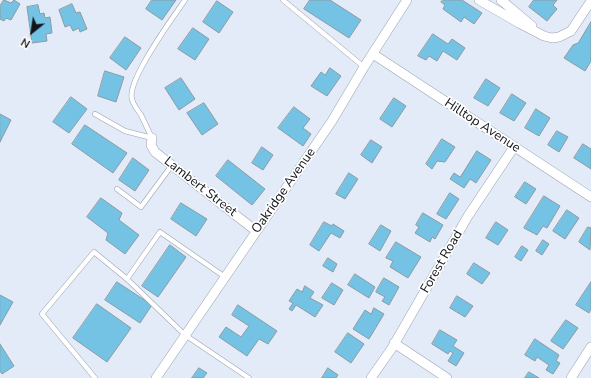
<!DOCTYPE html>
<style>
body{margin:0}
#map{position:relative;width:591px;height:378px;overflow:hidden;background:#e3ebf9;font-family:"Nunito Sans",sans-serif}
canvas{display:block}
.north{position:absolute;left:12px;top:12px;width:40px;height:40px;-webkit-text-stroke:3px #fff;paint-order:stroke;rotate:210deg;font-size:11px;font-weight:700;line-height:16px;text-align:center;color:#111419}
.north::after{content:'';display:block;margin:auto;width:14px;height:18px;background:#111419;clip-path:polygon(50% 0,100% 100%,50% 72%,0 100%)}
</style>
<div id="map">
<canvas width="591" height="378"></canvas>
<div class="north">N</div>
</div>
<script>
const context = document.querySelector('canvas').getContext('2d');
context.lineJoin = 'round';
function paint(path, color) { context.fillStyle = color; context.fill(path, 'evenodd'); }
function trace(path, color, width, dash) { context.strokeStyle = color; context.lineWidth = width; context.lineCap = dash ? 'butt' : 'round'; context.setLineDash(dash || []); context.stroke(path); }
function drawText(font, color, halo, rows, align = 'center') {
  context.font = font + ' "Nunito Sans",sans-serif'; context.lineWidth = 3.5; context.setLineDash([]); context.textBaseline = 'middle'; context.strokeStyle = halo; context.fillStyle = color; for (const [text, x, y, turn = 0] of rows) {
    context.save(); context.translate(x, y); context.rotate((+turn || 0) * Math.PI / 180); context.textAlign = isNaN(turn) ? turn : align; if (halo) context.strokeText(text, 0, 0); context.fillText(text, 0, 0); context.restore();
  }
}
const building = new Path2D(`
 M4,0L11,3L14,0L20,4L11,20L6,18L4,21L0,19V6Z
 M152,0H176L162,20L146,9Z
 M310,0H330L361,20L349,38L304,9Z
 M443,0H462L482,13L474,24L464,17L461,22L443,9L445,5L441,2Z
 M534,0H557L553,5L557,9L547,21L529,7Z
 M217,1L233,12L219,33L203,22Z
 M72,4L76,13L80,12L87,29L80,32L79,28L73,31L70,25L65,27L59,10Z
 M38,5L40,14L44,13L45,18L50,17L52,33L46,34L47,41L32,43L27,7Z
 M591,22V61L585,71L564,58L573,45L578,43Z
 M193,28L209,39L195,60L178,49Z
 M433,34L448,44L452,39L465,48L457,60L443,51L437,61L429,56L426,60L418,56Z
 M125,37L141,48L126,70L110,58Z
 M330,68L341,76L327,96L311,86L321,72L325,75Z
 M105,71L124,77L116,102L98,96Z
 M181,78L195,99L179,110L165,88Z
 M486,79L500,88L488,106L474,98Z
 M512,94L526,103L514,121L500,113Z
 M71,97L87,109L69,133L53,122Z
 M394,98L406,106L392,127L380,119Z
 M204,103L218,124L202,135L187,113Z
 M294,107L310,119L303,128L311,134L303,146L278,128Z
 M536,109L550,118L539,136L525,128Z
 M0,114L11,120L0,142Z
 M85,125L127,153L113,173L72,144Z
 M557,131L568,137L559,152L548,145Z
 M442,139L455,147L445,162L437,161L432,169L426,164Z
 M371,140L382,147L372,163L361,155Z
 M583,144L591,149V169L574,158Z
 M262,147L273,155L263,170L252,163Z
 M477,151L491,160L476,183L470,179L464,188L450,179L454,173L460,177Z
 M133,158L149,170L135,191L119,180Z
 M228,160L265,189L252,205L216,176Z
 M349,173L358,179L345,199L336,194Z
 M525,182L536,189L526,204L515,197Z
 M450,193L459,199L446,219L437,214Z
 M544,196L560,206L547,228L543,226L537,235L524,228Z
 M101,198L122,213L119,220L139,235L125,254L106,240L108,233L87,217Z
 M181,203L207,219L196,236L171,219Z
 M567,210L579,218L565,239L553,231Z
 M423,213L443,225L435,239L432,237L430,242L415,233L419,227L416,225Z
 M324,222L332,226L333,224L344,231L340,238L331,233L319,251L310,245Z
 M496,222L508,230L498,245L486,238Z
 M381,225L391,231L380,251L369,244Z
 M588,227L591,228L590,250L579,242Z
 M543,240L549,244L542,255L536,251Z
 M396,242L421,257L408,278L390,267L393,261L386,258Z
 M170,245L186,257L158,297L142,286Z
 M522,246L528,250L521,261L515,257Z
 M328,258L337,264L333,272L323,266Z
 M474,263L490,273L482,284L467,274Z
 M355,274L375,287L369,298L348,285Z
 M384,278L399,287L389,305L382,301L385,297L376,292Z
 M117,282L152,305L140,323L105,300Z
 M591,282V309L589,313L576,305Z
 M332,283L343,290L334,305L322,298Z
 M305,286L314,292L310,298L323,305L315,317L296,305L292,311L289,309L293,303L289,301L297,289L302,292Z
 M0,295L13,302L0,325Z
 M457,296L473,306L465,317L450,308Z
 M97,304L131,328L107,362L73,338Z
 M238,305L277,331L268,344L259,339L247,356L219,337L226,327L241,337L249,326L232,315Z
 M374,308L384,314L369,339L353,329L365,310L371,314Z
 M566,320L578,328L563,349L551,341Z
 M440,330L457,340L453,346L464,353L456,366L448,361L453,353L450,351L448,354L432,344Z
 M348,333L364,344L351,363L335,352Z
 M535,339L559,355L556,361L560,363L553,374L546,370L549,365L537,357L535,361L525,355Z
 M0,344L14,366L2,374L0,371Z
 M199,368L207,373L203,378H192Z
 M328,368L338,375L336,378H322Z
 M529,372L539,378H525Z`);
paint(building, '#74c2e4');
trace(building, '#8c9ba2', 1);
const lane = new Path2D(`
 M283,0L364,67
 M95,114L125,131L152,138
 M152,138C148,130 145,123 141,115C138,110 133,105 132,99C126,81 174,16 185,0
 M117,189L141,207L172,165
 M225,277L160,232L127,279L185,335L249,378
 M95,378L42,314L94,252L127,279`);
const street = new Path2D(`
 M479,0L519,23L544,36L552,38L559,37L571,31L591,1
 M501,0L532,26
 M373,54L591,197
 M152,138L151,145L155,152L256,231
 M394,343L447,378
 M156,378L332,121L364,67L407,0
 M371,378L392,348L468,216L514,147
 M571,378L591,347`);
trace(lane, '#9aa2ae', 5.5);
trace(street, '#9aa2ae', 10);
trace(lane, '#fff', 4.5);
trace(street, '#fff', 9);
drawText('13px', '#111419', '#fff', [
 ["Hilltop Avenue",482,126,33],
 ["Lambert Street",200,187,38],
 ["Oakridge Avenue",284,191,-55],
 ["Forest Road",442,262,-60]
]);
</script>
